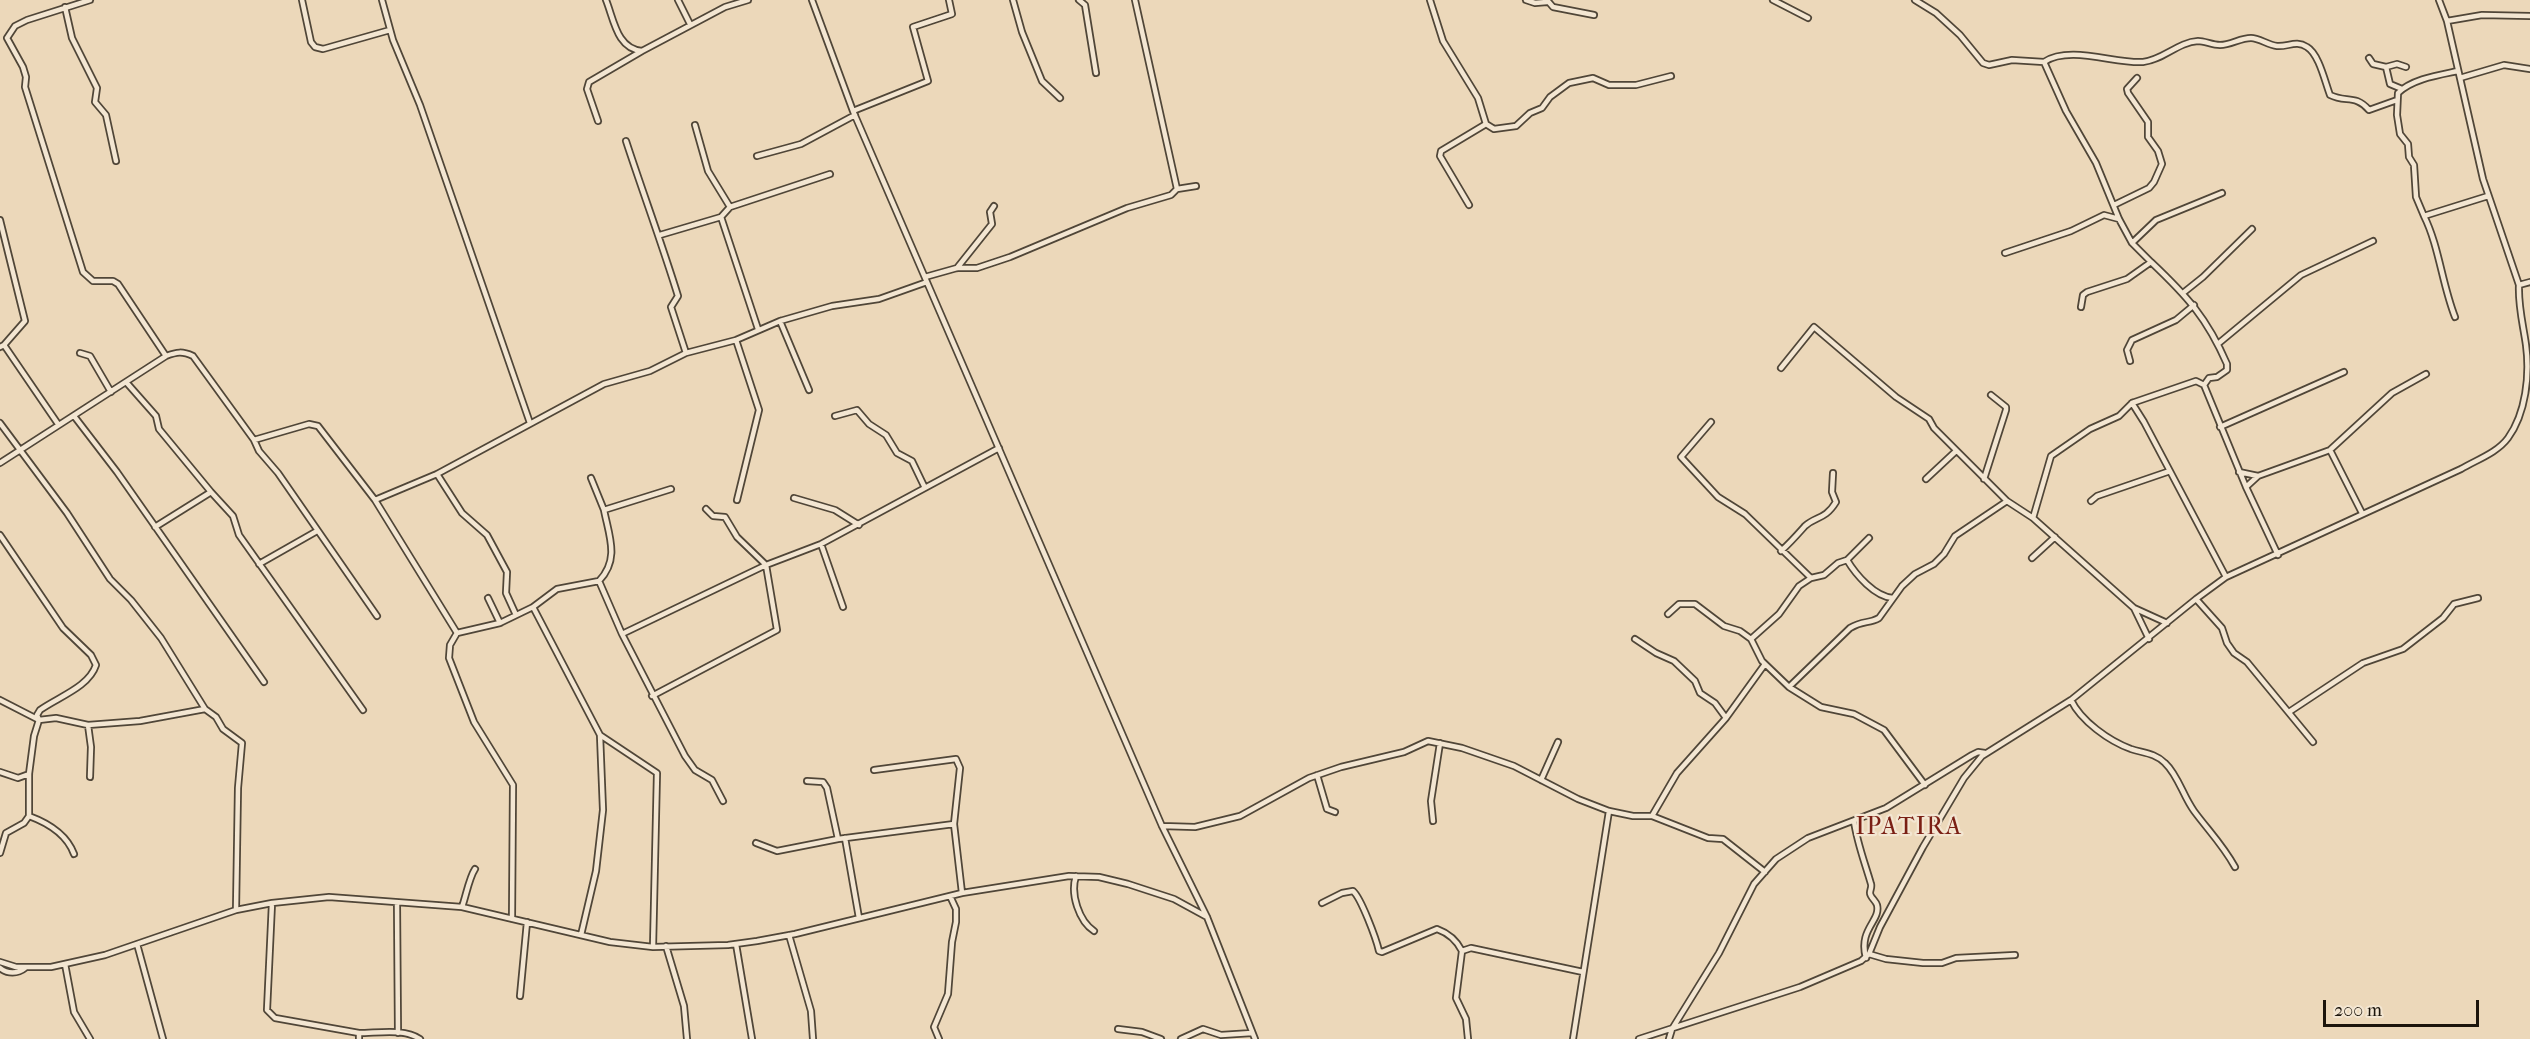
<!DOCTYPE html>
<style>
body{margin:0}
#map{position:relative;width:2530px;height:1039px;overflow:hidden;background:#ecd8ba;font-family:"IM FELL French Canon",serif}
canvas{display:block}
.scale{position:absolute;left:2323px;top:1000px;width:156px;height:27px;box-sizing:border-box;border:3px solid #1c150c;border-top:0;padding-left:8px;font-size:18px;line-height:21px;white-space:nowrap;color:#1c150c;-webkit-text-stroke:4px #f3e6d2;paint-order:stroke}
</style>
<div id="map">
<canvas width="2530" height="1039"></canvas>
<div class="scale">200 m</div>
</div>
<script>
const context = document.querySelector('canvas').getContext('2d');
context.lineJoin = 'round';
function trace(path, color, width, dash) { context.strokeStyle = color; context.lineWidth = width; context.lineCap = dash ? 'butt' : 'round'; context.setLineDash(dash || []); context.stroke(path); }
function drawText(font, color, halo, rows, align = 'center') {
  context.font = font + ' "IM FELL French Canon",serif'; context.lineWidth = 4.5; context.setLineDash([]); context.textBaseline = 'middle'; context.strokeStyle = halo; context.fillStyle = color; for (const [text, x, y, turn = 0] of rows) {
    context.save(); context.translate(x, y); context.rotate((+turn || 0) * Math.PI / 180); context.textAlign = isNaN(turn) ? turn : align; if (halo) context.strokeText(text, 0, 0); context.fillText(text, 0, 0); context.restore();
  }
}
const minor = new Path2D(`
 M90,0L27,20L15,26L7,38L23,67L26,77L25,87L83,272L93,281H113L118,284L166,356
 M302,0L311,42L315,47L323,49L390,30
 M382,0L393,40L420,105L530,423
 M606,0C614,20 617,49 642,51L725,7L748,0
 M678,0L690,24
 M812,0L853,111L1162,826L1207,917L1255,1039
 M1013,0L1022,32L1042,81L1060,98
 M1079,0L1085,5L1096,73
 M1135,0L1177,189L1196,186
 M1430,0L1443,41L1478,98L1486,124L1494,129L1516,126L1530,113L1542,108L1550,97L1569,83L1593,78L1609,85H1636L1671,76
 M1526,0L1535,3L1547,2
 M1547,0L1553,7L1594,15
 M1773,0L1808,18
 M1915,0L1936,13L1960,35L1983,63L1989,65L2012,60L2044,62L2066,111L2096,163L2119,219L2132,243L2151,262
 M65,7L72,38L97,88L95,102L106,115L116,161
 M2447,21L2482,15L2530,16
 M2369,58L2373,64L2386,67
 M2044,62C2070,45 2115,64 2143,62C2163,60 2178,42 2198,41C2205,41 2212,45 2220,45C2231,45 2240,38 2251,38C2259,38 2268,45 2277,46C2288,47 2296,40 2307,47C2319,54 2325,82 2330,95C2346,103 2355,94 2369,110L2397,100
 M2460,78L2504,65L2530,69
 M2402,89L2390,84L2386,67L2397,64L2406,67
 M853,111L928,81L913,27L952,14L949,0
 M598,121L587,89L589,82L642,51
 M626,141C643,193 662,244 678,296L671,307L686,353
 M757,156L801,144L855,115
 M1469,205L1440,156L1441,151L1486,124
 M2114,205L2149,188L2154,182L2162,164L2158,151L2148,137V122L2128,93L2127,89L2137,78
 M730,207L830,174
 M2424,216L2416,197L2414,165L2409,157L2408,144L2400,134L2397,115L2398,93C2412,79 2439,75 2458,71
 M721,217L758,329
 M0,220L25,321L4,345
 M660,235L721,217L730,207L708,171L695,125
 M2132,243L2156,220L2222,193
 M2005,253L2071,231L2104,215L2119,219
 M957,268L992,224L990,212L994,206
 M925,277L957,268H977L1010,257L1127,208L1171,195L1177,189
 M2519,285L2530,282
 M2183,293L2203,277L2252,229
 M2081,307L2083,295L2087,292L2127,279L2151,262C2187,296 2207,318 2227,364V370L2217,377L2209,378L2204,385L2246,487L2278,555
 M2455,317C2442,284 2439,246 2424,216L2488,196
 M780,321L809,390
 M736,340L759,410L737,500
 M2219,343L2301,275L2373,241
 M0,347L4,345L58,424
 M80,353L90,356L111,392
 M2130,361L2127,350L2132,340L2176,320L2194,305
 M1781,368L1814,327L1896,397L1929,419L1934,428L2007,501L2033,518L2134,608L2149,639
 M126,382L156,416L159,429L211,492L233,516L239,535L363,710
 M2204,385L2196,381L2132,403L2144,422L2226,577
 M74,416L117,472L264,682
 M835,416L857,410L869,424L886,435L897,453L912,461L925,488
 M1711,422L1681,457L1718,497L1745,514L1811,578
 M0,423L67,513L110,579L131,600L161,638L205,709L216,717L223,729L242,743L238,788L236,910
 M2220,427L2344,372
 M254,440L309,424L318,426L375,500L457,633
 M2330,450L2362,513
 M0,463L166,356C177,352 182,351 193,356L254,440L259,451L278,473L377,616
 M2239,472L2258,476
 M437,474L462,513L487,535L507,572L506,593L516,615
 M591,478L604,510
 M1926,479L1956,451
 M1984,479L2006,410V407L1991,395
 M2246,487L2258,476L2330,450L2392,393L2426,374
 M794,498L835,510L859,525
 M375,500L437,474L604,384L650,371L686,353L736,340L780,321L832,306L879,299L927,282
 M2091,501L2097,496L2170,471
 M2033,518L2051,456L2090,429L2119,416L2132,403
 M155,527L211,492
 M0,535L63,628L91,655L96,665C89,687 58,697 40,710L37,715L39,720L0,700
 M821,544L843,607
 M1781,551C1790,543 1797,535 1805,526C1816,516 1825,520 1836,502L1832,492L1833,473
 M2032,558L2055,537
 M1847,560C1856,575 1875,597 1893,598
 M259,564L317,531
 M599,581C620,559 609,536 604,510L671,489
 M488,598L500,623L533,607
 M2196,599L2222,628L2227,643L2234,653L2247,662L2313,742
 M2134,608L2167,623
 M1668,614L1679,604H1695L1724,626L1740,631L1751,639L1762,661L1789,687L1821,707L1854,714L1884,730L1925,785
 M500,623L457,633L450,645L449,658L474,722L513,785L512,919
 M622,634L685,756L695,770L712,780L723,801
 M1635,639L1656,653L1674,661L1695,681L1700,693L1715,703L1726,718
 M1751,639L1779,614L1799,586L1811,578L1824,575L1838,563L1847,560L1869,538
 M1789,687L1850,628C1863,620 1869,624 1879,618L1902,586L1915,574L1934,564L1944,554L1955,536L2007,501
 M652,696L777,630L766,565L737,537L725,517L713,516L706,509
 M2071,700C2081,721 2109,741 2131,749C2143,753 2155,753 2165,763C2178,775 2183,796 2194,811C2208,830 2223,845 2235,867
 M2289,712L2363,663L2403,649L2443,618L2454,604L2478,598
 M88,725L91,747L90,777
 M600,735L657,773L653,947
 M874,770L956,759L960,768L954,824L962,893
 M0,772L18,778L29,774
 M1317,775L1327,809L1335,812
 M1541,780L1558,742
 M807,781L823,782L827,788L838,839L954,824
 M29,816C48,823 67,835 74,854
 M1652,816L1677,773L1726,718L1765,664
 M1433,821L1431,801L1440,743
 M1854,821C1857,843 1865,863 1871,884C1872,887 1870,890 1870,893C1870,897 1876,901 1877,905C1881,921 1858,929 1866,958
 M1162,826L1195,827L1240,816L1309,778L1341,767L1404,752L1428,741L1462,748L1514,766L1578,799L1609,811L1633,816H1652L1708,838L1723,839L1765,872
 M845,838L859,918
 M756,843L777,851L838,839
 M0,853L6,833L24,823L29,816V774L34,736L39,720L56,718L88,725L140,721L205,709
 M1076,876C1070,894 1079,921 1094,931
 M272,903L267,1010L275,1018L359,1033
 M397,903L398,1033
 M1322,903L1342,893L1353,891C1361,898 1376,938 1379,951L1382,952L1437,929C1448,933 1457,941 1462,951L1471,948L1583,972
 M462,907C466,896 469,878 475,869
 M581,935L596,871L603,810L600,735L533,607L557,589L599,581L622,634L766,565L821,544L999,448
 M789,935L811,1011L813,1039
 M137,944L163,1039
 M736,944L752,1039
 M666,946L684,1006L687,1039
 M1462,951L1456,998L1466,1019L1468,1039
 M1869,954L1886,959L1923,963H1942L1956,958L2015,955
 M0,962L16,967H51L105,955L236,910L272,903L329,897L462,907L610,942L653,947L728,945L757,941L795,934L962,893L1069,876L1099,877L1128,884L1174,899L1207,917
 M65,964L74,1012L90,1039
 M0,968C7,974 18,974 25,968
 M520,996L527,922
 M1118,1029L1142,1032L1161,1039
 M359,1039V1033C378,1033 404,1028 420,1039
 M939,1039L934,1027L948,994L952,942L956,922V909L950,896
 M1181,1039L1203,1029L1221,1035L1252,1033
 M1573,1039L1609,811
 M1639,1039L1800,987L1861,961L1869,954L1880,927L1923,847L1964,778L1982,756L2071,700L2196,599L2226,577L2461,469C2476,460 2497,453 2508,438C2526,413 2530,375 2526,345C2523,324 2518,306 2519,285L2483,179L2447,21L2439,0
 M1669,1039L1672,1029L1719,953L1754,884L1776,859L1808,838L1886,808L1972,755L1978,752L1985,753`);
trace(minor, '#504638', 8);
trace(minor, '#f3e6d2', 4.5);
context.letterSpacing = '1.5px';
drawText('24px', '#7a1f14', '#f3e6d2', [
 ["IPATIRA",1909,828]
]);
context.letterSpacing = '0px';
</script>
